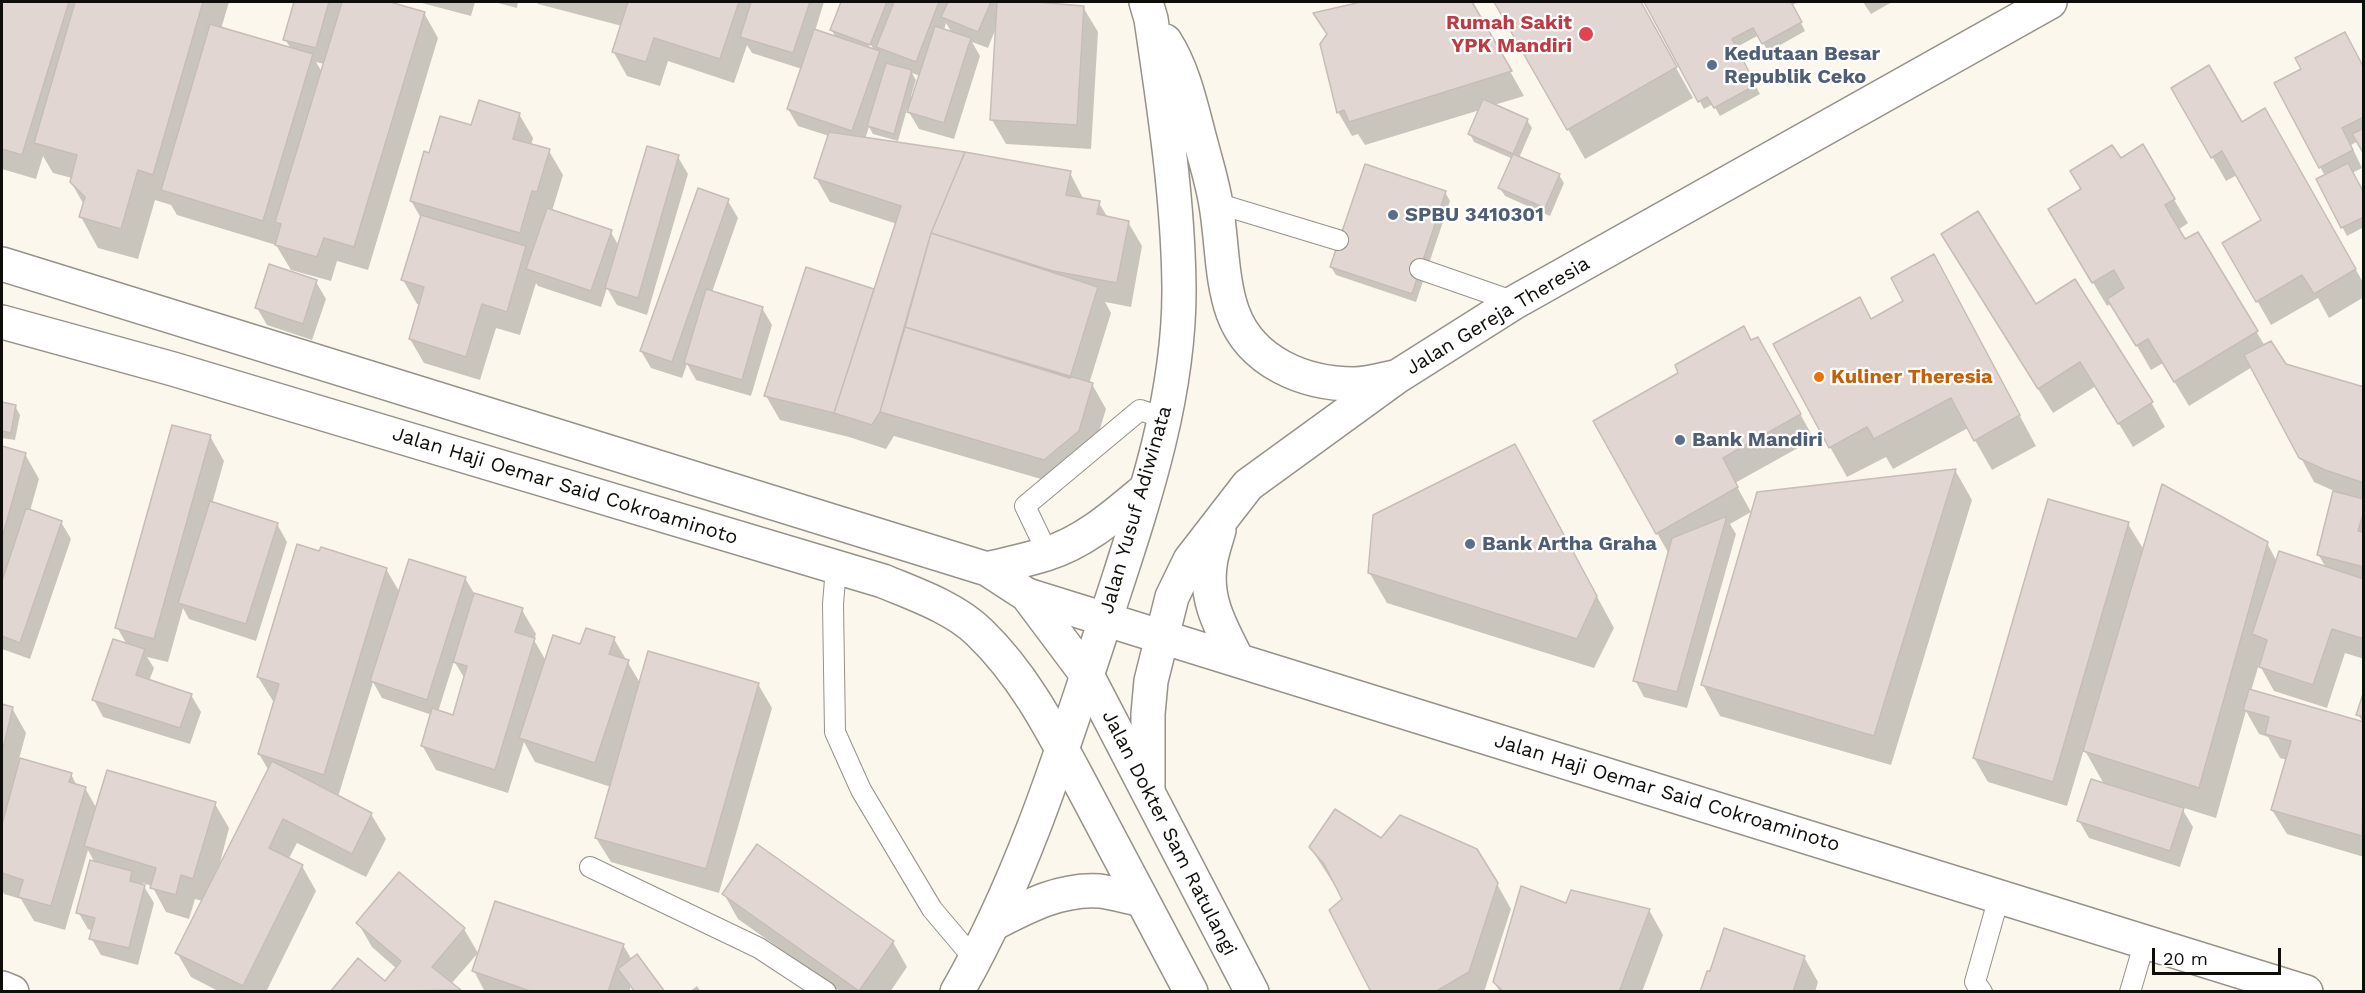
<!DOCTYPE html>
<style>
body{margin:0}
#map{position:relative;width:2365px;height:993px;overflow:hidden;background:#fcf7ed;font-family:"Work Sans",sans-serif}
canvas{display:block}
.frame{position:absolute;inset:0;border:3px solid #0e0d0a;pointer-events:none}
.scale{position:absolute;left:2152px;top:948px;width:129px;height:27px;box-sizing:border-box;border:3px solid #0e0d0a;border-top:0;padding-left:8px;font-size:18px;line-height:21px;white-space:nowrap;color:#0e0d0a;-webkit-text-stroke:4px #fff;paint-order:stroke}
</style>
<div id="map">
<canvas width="2365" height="993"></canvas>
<div class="frame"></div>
<div class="scale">20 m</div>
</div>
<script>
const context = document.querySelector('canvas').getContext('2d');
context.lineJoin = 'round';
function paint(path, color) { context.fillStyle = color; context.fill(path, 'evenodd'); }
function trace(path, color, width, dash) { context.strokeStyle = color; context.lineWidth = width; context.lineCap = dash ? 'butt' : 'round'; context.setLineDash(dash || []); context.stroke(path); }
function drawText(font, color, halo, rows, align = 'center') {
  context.font = font + ' "Work Sans",sans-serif'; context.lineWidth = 4.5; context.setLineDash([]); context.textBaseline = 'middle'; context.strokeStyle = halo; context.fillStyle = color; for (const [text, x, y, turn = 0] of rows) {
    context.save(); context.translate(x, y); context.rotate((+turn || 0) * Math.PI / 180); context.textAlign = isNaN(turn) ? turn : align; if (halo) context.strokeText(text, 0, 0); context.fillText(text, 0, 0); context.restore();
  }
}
paint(new Path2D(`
 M2,2H229L221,29L291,49L285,39L296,2H385L424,13L438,38L368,270L337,261L331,281L291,270L276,245L177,215L171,205L155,200L138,259L98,248L81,217L84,205L71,182L72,178L53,173L43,156L36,179L2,169ZM316,62L324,64L322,72Z
 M418,2H475L471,16Z
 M494,2H518L517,8Z
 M536,2H751L752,4L753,2H824L815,31L836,38L831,29L842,2H1044L1046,5L1083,7L1098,32L1091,149L1006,144L992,120L996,28L988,48L972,42L980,56L954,139L919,129L907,109L898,141L873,134L869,127L865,139L1070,173L1084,200L1099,203L1108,218L1128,222L1142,246L1131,307L1105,302L1111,313L1089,384H1092L1106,409L1092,455L1058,484L894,436L886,449L849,437L780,420L766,396L807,269L875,291L897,224L830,202L816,178L829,136L798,126L788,109L802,69L752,53L747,45L734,83L668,61L660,86L627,76L613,51L622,26L538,4ZM946,23L952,33L944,30ZM867,38L874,50H871L865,39ZM912,73L920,76L914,97L911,96L916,80Z
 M1368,2H1471L1524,96L1494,105L1527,120L1532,128L1519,158L1559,175L1564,183L1550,216L1505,196L1500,188L1513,159L1474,142L1470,134L1480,110L1365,145L1358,134L1352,136L1338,112L1328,35L1316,14Z
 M1496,2H1639L1693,98L1585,159Z
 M1646,2H1799L1792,5L1805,31L1768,52L1759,35L1735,48L1760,94L1720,116L1713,104L1704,109Z
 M1863,2H1892L1871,14Z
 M2363,69L2364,151L2358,141L2351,145L2362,168L2352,173L2364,195V227L2347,236L2318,180L2325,176L2276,84Z
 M2173,88L2241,124L2264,110L2364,284V297L2329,318L2318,298L2271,325L2224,243L2263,221L2237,175L2226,181Z
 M519,114L533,138L531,146L549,151L563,175L552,211L610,231L619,246L678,157L688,174L647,315L617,305L607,288L601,307L538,286L536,283L520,335L496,328L480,380L424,363L410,339L420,305L417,304L403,280L421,218L411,201L430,154L472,127Z
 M2142,146L2188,223L2178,230L2185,241L2197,234L2265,346L2285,366L2364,389V659L2345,653L2327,708L2274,691L2259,664L2251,691L2363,723L2358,714L2364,696V857L2287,834L2272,810L2287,760L2280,758L2268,737L2259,734L2246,711L2216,818L2181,807L2193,827L2180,867L2089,838L2079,821L2104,784L2084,749L2067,806L1988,782L1974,758L2128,524L2144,550L2267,543L2277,562L2326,568L2318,554L2334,491L2314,482L2252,367L2189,406L2163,363L2151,370L2112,303L2107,306L2064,234L2083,189L2120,160Z
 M1445,192L1450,201L1416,302L1336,275L1331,267Z
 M728,201L738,218L712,292L762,308L772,325L751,396L696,380L687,364L682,378L651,368L641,351Z
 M1957,259L2036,306L2151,402L2165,427L2133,447L2096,386L2053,413Z
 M316,282L326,299L312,340L267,325L257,308Z
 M1950,286L2036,446L1992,470L1968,428L1893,469L1886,457L1847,477L1830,447L1859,299L1872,320Z
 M1772,363L1814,439L1735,483L1751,512L1730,524L1736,534L1687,708L1644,697L1635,680L1669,554L1657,533Z
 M2,404L15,406L20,415L15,440L2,438Z
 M210,436L224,461L212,504L277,524L287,542L256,641L189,619L183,608L168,662L147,657L154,668L149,681L191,695L201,712L190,744L103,717L94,700L127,645L117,627Z
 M2,448L25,454L39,479L30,511L61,522L71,539L30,659L2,649Z
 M1955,470L1972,500L1891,765L1720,716L1703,685Z
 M1532,476L1614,628L1594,668L1387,603L1369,572Z
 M386,569L400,593L465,578L475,595L522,610L536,634L534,640L546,661L581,646L614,639L640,683L758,684L772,708L719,893L611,862L596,838L611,787L535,762L524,742L508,793L436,770L422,745L432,715L382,698L373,682L338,797L371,814L386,839L366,877L297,843L288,860L302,866L316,891L266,992H220L191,977L177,953L203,901L195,899L189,919L166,912L152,886L142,883L154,903L138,965L101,955L91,938L93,931L88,929L78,912L95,863L88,850L65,930L34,921L21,899L4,894L2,889V706L12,708L26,733L19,759L71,774L77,786L85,788L97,809L215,804L229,828L218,871L269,771L259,754L275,702L273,701L258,677ZM454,661L465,679L454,717L438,712Z
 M1381,840L1497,884L1511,909L1484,992H1373L1344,900L1310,847Z
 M758,846L893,942L907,967L890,992H841L738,919L724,894Z
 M1567,905L1649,910L1663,935L1642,992H1500L1494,982Z
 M358,923L464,929L478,953L451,984L460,991L332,992L385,983L397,969L372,947Z
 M623,945L632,960L630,992H485L474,971Z
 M1804,957L1818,982L1815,992H1701Z
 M697,986L701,992H689Z`), '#0003');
const building = new Path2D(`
 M2,2H69L22,155L2,149Z
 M75,2H203L153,175L138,170L121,229L79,217L85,197L70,182L77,155L34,143Z
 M294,2H329L316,48L283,40Z
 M342,2H390L425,12L354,247L324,238L317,257L275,245L281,224L275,222Z
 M628,2H739L720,59L654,38L646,62L612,52Z
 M751,2H810L793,53L740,37Z
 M841,2H887L870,45L830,30Z
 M894,2H939L916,62L876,47Z
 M948,2H991L978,32L941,17Z
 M997,2H1036L1084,6L1077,125L990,120Z
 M1361,2H1472L1512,71L1349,122L1344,110L1337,113L1320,44L1327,34L1313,13Z
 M1494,2H1641L1677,67L1567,130Z
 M1644,2H1791L1802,22L1762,44L1753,28L1732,39L1756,85L1714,108L1707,97L1698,102Z
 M210,24L313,54L263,221L161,190Z
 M935,26L971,38L944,123L907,112Z
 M814,29L880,51L852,131L787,109Z
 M2345,32L2364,68V117L2342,128L2353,150L2319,168L2274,83L2301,69L2295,58Z
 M886,63L912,70L894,134L867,126Z
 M2209,65L2242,122L2265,108L2356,269L2314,294L2302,275L2256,302L2222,243L2261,220L2222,151L2211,158L2171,88Z
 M1483,99L1528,119L1513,154L1468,134Z
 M479,100L520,113L513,139L550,149L537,192L532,191L520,233L410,201L424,151L429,153L440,116L471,125Z
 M2364,128V154L2352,134Z
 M829,132L965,152L931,233L880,412L872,425L834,413L901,206L814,178Z
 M2143,144L2175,199L2165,205L2185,239L2198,232L2258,331L2174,382L2148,339L2136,346L2107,299L2124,288L2114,270L2092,283L2048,209L2081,189L2070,171L2112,145L2121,158Z
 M647,146L679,155L638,298L605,288Z
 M965,152L1071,171L1066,195L1100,201L1097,214L1129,221L1117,283L1053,271L931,233Z
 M1513,154L1560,174L1545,208L1498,188Z
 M2348,163L2364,193V217L2341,228L2316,179Z
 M1365,164L1446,191L1412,294L1330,267Z
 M698,188L729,199L672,362L640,351Z
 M547,208L612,230L591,291L526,269Z
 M1978,211L2036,304L2075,279L2153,402L2118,424L2080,362L2038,389L1941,234Z
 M421,215L526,246L507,312L482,304L466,357L409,339L424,287L401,280Z
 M931,233L1098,287L1070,378L905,327Z
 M1934,254L2020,415L1974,441L1951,398L1874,439L1867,427L1829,448L1773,344L1860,297L1871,319L1903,301L1891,278Z
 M269,264L317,280L303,324L255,308Z
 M806,267L874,289L834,413L764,396Z
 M706,289L763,307L742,380L684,363Z
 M1744,326L1751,340L1758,337L1801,414L1723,458L1738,487L1656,534L1593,421L1678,373L1675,365Z
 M905,327L1093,383L1079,431L1044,460L880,412Z
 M2271,341L2286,364L2364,387V483L2325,470L2299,458L2244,355Z
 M2,402L16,405L11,433L2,431Z
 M172,425L211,435L154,639L115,628Z
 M1515,444L1597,596L1577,639L1368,573L1373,515Z
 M2,446L26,453L2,538Z
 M1956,469L1874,736L1701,685L1757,492Z
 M2162,484L2268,542L2199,788L2083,751Z
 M2333,491L2364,499V511L2358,531L2364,532V567L2317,555Z
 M2048,499L2129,522L2053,782L1973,758Z
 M210,501L278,523L246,624L178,603Z
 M26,508L62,521L20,643L2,636V581Z
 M1727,516L1677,692L1633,681L1672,538Z
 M297,544L319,551L321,547L387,568L324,775L258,754L279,684L257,677Z
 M2279,551L2364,579V639L2332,629L2313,685L2259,667L2267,640L2252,634Z
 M409,559L466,577L427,700L370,681Z
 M474,593L523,608L515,632L535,638L495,770L421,746L432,708L453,715L467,666L453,662Z
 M586,628L615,637L609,654L629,660L595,763L519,738L553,635L580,644Z
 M113,639L145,649L136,675L192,694L180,728L92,700Z
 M648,651L759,683L706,869L595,838Z
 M2249,689L2364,722L2362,836L2271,810L2291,741L2265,734L2269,717L2243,710Z
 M2364,691V717L2356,715Z
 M2,704L13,707L2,753Z
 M20,758L72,773L69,782L86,787L51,906L18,897L23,880L2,873V824Z
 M272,761L372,813L352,854L283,819L269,848L303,865L243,986L175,953Z
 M107,770L216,802L193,879L181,875L176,895L150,888L156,868L84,846Z
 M2091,779L2184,808L2170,851L2077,821Z
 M1335,809L1381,838L1400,815L1477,849L1498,883L1469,972L1435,992H1371L1329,910L1342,899L1324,864L1309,847Z
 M757,844L894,941L859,991L722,894Z
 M90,860L132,871L130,881L145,885L129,948L89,939L95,918L76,913Z
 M399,872L465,928L432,967L461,990L330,992L358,958L385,981L401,961L356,923Z
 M1521,886L1566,903L1571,890L1650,909L1619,992H1504L1493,982Z
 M495,901L624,944L608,992H533L472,971Z
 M1724,928L1805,956L1793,992H1700L1707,971H1710Z
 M637,954L665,992H635L618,969Z`);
paint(building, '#e1d6d1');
trace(building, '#c7bcb7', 1.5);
const lane = new Path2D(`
 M1216,203L1338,240
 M1420,269L1515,302
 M1048,554L1025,506L1140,410L1166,419
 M836,568L833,604L835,732L861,790L932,909L975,960
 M590,867L759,948L826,992
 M1982,992L1975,982L1999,897
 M2130,992L2145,941`);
const secondary = new Path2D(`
 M1165,41C1185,72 1192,111 1202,147C1207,166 1213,185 1216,205C1222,239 1221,280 1233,313C1251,362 1304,384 1354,384C1367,384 1381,380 1394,377
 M1219,530C1216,541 1211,554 1210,566C1205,601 1222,629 1237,659
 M1027,595L2306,992
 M1148,790V714L1151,681L1172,597L1190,560L1248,485L1398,376L1515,302L2050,2
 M2,988L12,992
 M957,992C1021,881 1061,754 1101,633C1137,521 1180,406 1179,287C1178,197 1164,108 1151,19L1146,2`);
const primary = new Path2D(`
 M2,264L987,569L1027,595L1087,675L1252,992
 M2,322L173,369L883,581C914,594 955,608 979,632C1026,677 1054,734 1084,790C1120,857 1155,925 1191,992
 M987,569C1007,564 1027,560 1046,554C1085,542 1116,514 1146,489
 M993,924C1026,907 1061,888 1100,891C1114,893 1128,897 1142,900`);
trace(lane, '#969289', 22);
trace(secondary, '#969289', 36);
trace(primary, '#969289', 36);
trace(lane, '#fff', 20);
trace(secondary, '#fff', 33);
trace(primary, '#fff', 33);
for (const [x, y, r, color] of [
 [1586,34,8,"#e0444e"],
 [1712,65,6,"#5c6f8a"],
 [1393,215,6,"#5c6f8a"],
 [1819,377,6,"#e8710a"],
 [1680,440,6,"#5c6f8a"],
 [1470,544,6,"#5c6f8a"]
]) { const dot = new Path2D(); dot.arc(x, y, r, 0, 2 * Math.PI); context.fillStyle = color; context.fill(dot); trace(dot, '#fff', 2); }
drawText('bold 20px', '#be3a42', '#fff', [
 ["Rumah Sakit",1572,23],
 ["YPK Mandiri",1572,46]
], 'right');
drawText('bold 20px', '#4e5e75', '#fff', [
 ["Kedutaan Besar",1724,54],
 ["Republik Ceko",1724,77],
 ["SPBU 3410301",1405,215],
 ["Bank Mandiri",1692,440],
 ["Bank Artha Graha",1482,544]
], 'left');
drawText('20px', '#0e0d0a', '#fff', [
 ["Jalan Gereja Theresia",1498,316,-31],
 ["Jalan Haji Oemar Said Cokroaminoto",565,486,17],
 ["Jalan Yusuf Adiwinata",1136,510,-74],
 ["Jalan Haji Oemar Said Cokroaminoto",1667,793,17],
 ["Jalan Dokter Sam Ratulangi",1169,833,63]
]);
drawText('bold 20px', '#c56008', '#fff', [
 ["Kuliner Theresia",1831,377]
], 'left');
</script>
